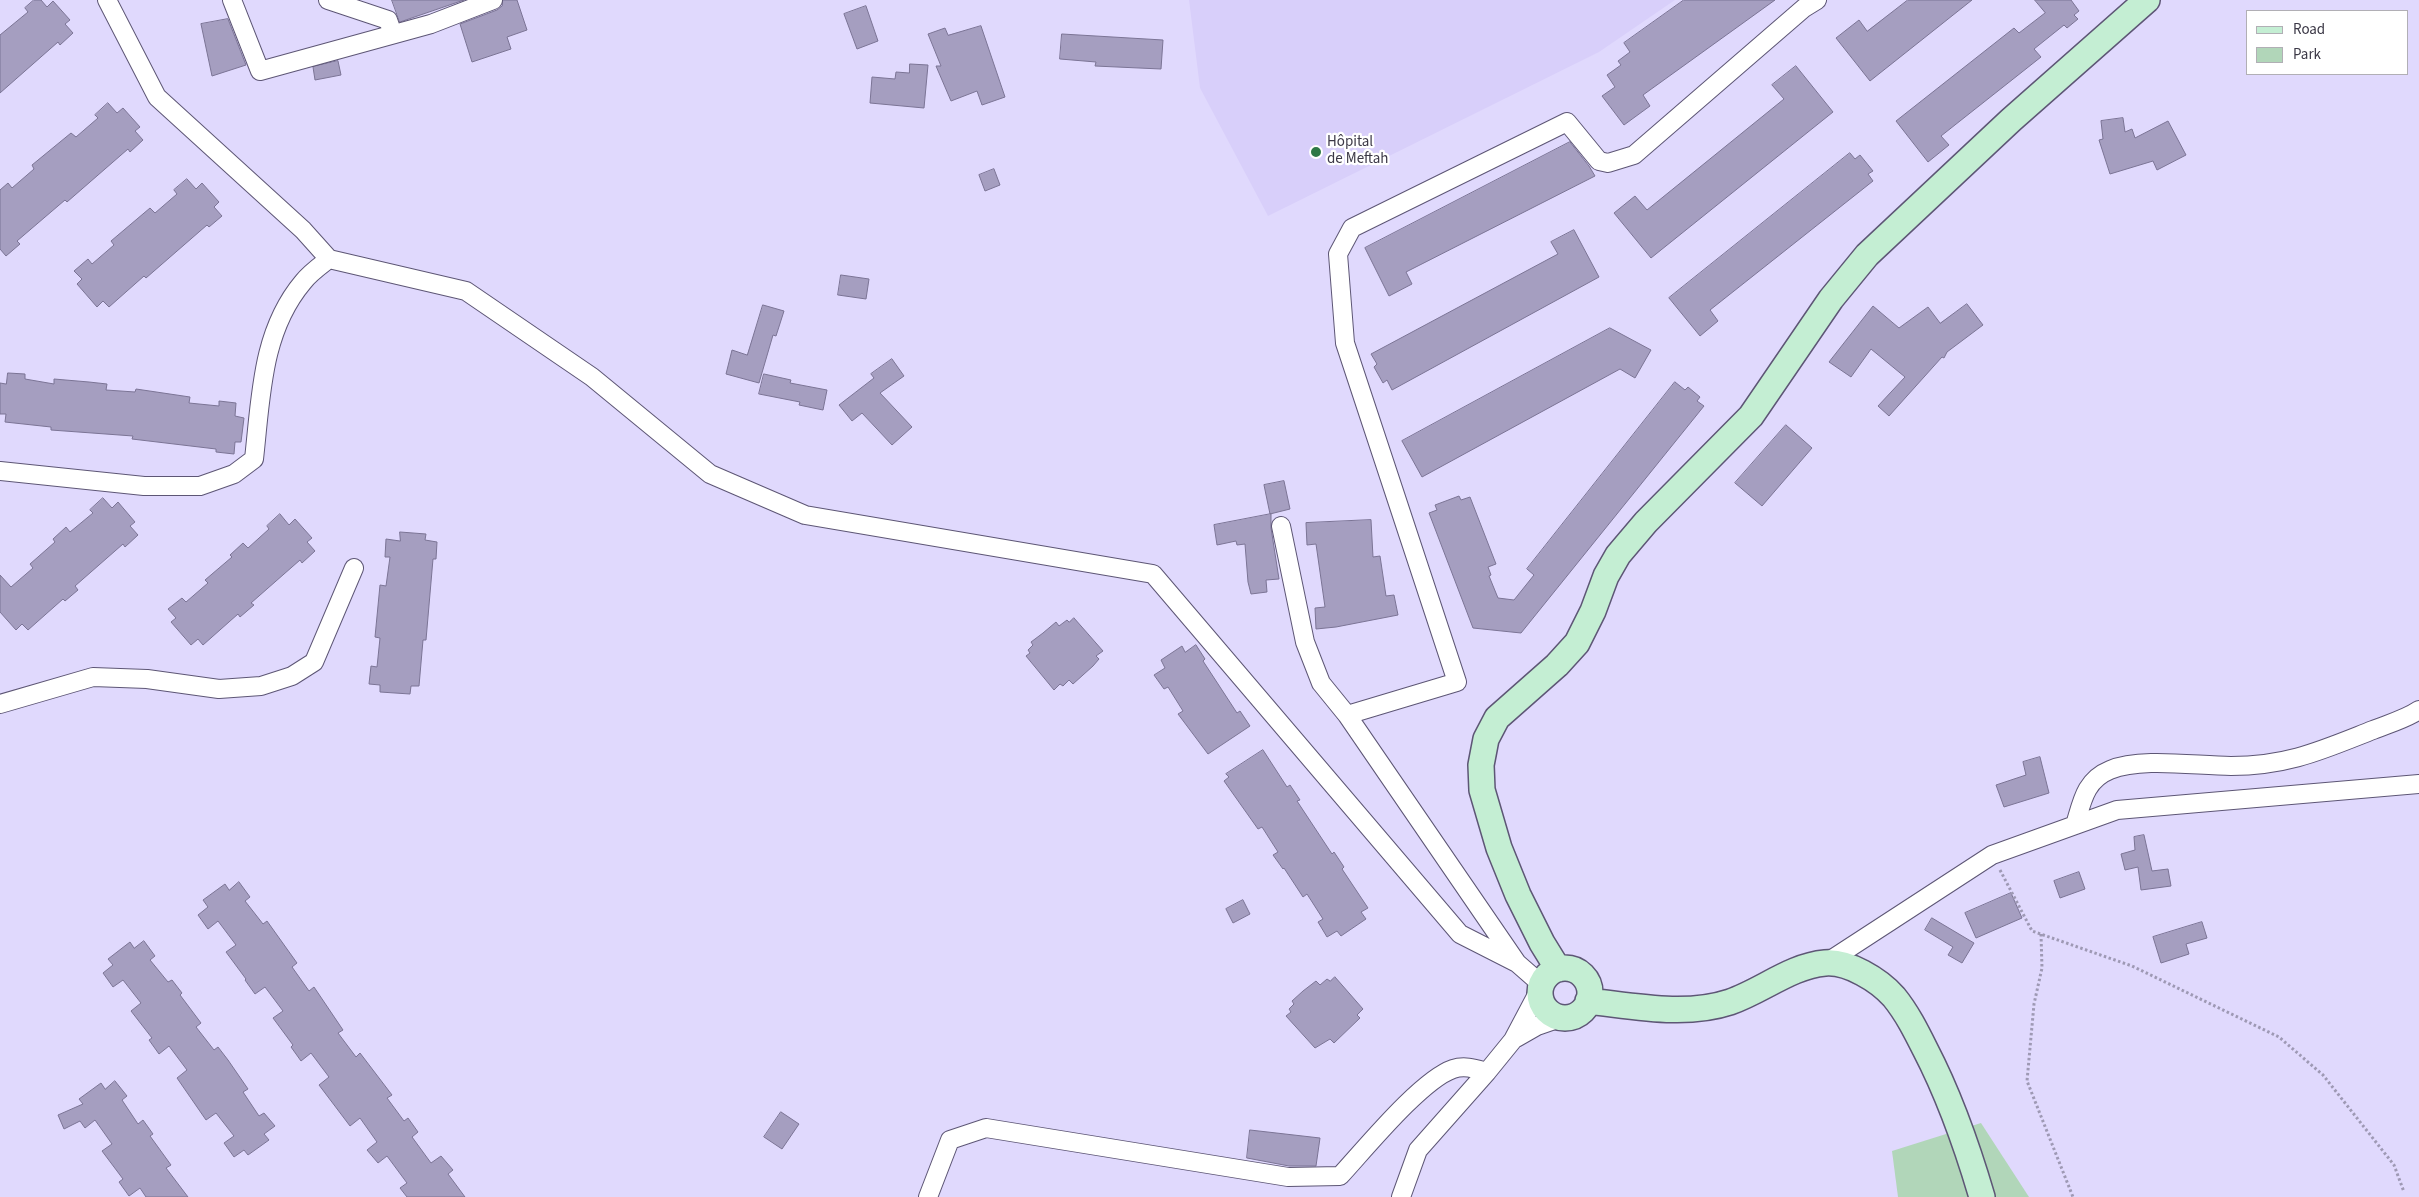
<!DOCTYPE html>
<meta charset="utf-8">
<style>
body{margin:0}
#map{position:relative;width:2419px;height:1197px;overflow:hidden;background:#e0d9fd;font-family:"Source Sans 3",sans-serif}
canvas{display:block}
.legend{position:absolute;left:2246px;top:10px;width:162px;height:65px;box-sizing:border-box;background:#fff;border:1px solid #b1afb5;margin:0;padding:6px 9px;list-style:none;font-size:15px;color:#3b3846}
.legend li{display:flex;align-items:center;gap:10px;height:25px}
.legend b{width:25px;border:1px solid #b1afb5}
</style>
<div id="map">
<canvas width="2419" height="1197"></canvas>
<ul class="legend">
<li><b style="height:6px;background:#c4eed3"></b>Road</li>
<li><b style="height:14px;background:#b1d6b9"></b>Park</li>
</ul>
</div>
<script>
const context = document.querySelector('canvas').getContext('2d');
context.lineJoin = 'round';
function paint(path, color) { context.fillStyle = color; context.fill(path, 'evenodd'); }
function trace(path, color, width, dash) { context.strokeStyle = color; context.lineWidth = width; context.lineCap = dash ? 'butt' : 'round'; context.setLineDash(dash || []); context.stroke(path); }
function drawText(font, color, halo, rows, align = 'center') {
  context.font = font + ' "Source Sans 3",sans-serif'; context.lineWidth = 4.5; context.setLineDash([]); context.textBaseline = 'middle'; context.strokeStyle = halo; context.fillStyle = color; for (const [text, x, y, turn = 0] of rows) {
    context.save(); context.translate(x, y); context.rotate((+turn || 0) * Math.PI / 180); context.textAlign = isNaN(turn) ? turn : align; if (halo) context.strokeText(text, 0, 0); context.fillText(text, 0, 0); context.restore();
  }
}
paint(new Path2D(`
 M1189,0H1675L1599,52L1268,216L1200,88Z`), '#d8cffa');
paint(new Path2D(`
 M1981,1123L2029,1197H1898L1892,1151Z`), '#b1d6b9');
const building = new Path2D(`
 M34,0H41L47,7L53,1L70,20L65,24L73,33L60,45L58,42L0,93V35L28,12L25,8Z
 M392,0H464L400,22Z
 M503,0H517L527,30L507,37L511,49L472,62L460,24L497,10L502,6Z
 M1684,0H1775L1643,95L1650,106L1624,125L1602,96L1615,87L1607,75L1621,65L1618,61L1630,52L1624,43Z
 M1908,0H1972L1870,81L1836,38L1859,20L1867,31Z
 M2035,0H2071L2079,11L2074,15L2078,19L2067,28L2064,25L2034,49L2041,57L1941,136L1949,145L1928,162L1896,121L2014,28L2019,33L2045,13Z
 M866,6L878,41L857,49L844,14Z
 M228,19L246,65L212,76L201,24Z
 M981,26L1005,97L982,105L977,91L951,101L936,66H941L928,34L945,28L948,35Z
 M1062,34L1163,40L1161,69L1095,66L1096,62L1060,59Z
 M338,61L341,75L315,80L313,67Z
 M910,64L928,65L924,108L870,103L872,77L895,79L896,72L909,73Z
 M1796,66L1833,112L1651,258L1614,213L1635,196L1647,210L1784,99L1772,85Z
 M108,103L117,113L123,108L140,127L135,131L143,140L130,152L128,149L67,202L65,200L17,241L20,244L6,256L0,249V190L8,183L12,188L34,169L32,165L71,133L76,137L98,118L95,115Z
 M2123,118L2125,132L2132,129L2135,138L2168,121L2186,155L2157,170L2153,161L2110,174L2099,140L2103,139L2101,121Z
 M1570,142L1589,166L1595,176L1406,272L1412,284L1389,296L1365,248Z
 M1850,153L1855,159L1860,155L1873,171L1868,174L1873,181L1710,310L1718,321L1700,336L1669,298Z
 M994,169L1000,185L985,191L979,175Z
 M187,179L196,189L202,183L219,202L214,207L222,216L209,227L207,225L146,278L144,276L109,307L103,301L97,307L77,284L82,279L74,271L88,259L92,264L114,245L111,241L150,208L155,213L177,194L174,190Z
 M1574,230L1599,277L1392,390L1387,380L1383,383L1374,367L1377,364L1371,354L1558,254L1551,242Z
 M841,275L869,279L866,299L838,295Z
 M1967,304L1983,325L1947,352L1944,358L1942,357L1889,416L1878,406L1905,377L1871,349L1851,377L1829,362L1873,306L1899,328L1928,307L1940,323Z
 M763,305L784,311L776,336L773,335L759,383L726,374L732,350L747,355Z
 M1610,328L1651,350L1635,378L1620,369L1422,477L1402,441Z
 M892,359L904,376L880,393L912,427L892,445L862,413L852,421L839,405L874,378L871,374Z
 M8,373L25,374V379L54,384V379L89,382L107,384L106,390L135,392L136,389L190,397L189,403L219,406V401L236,403L235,416L244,418L241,442H235L234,454L216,452V449L132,439L133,436L51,430V427L5,422L6,414H0V383L6,384Z
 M764,374L791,380L790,383L827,390L823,410L799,405L800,402L759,394Z
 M1675,382L1685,390L1688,387L1700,397L1697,401L1704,406L1521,633L1473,628L1429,513L1437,510L1435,505L1459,496L1461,500L1470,497L1496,564L1488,567L1491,575L1489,576L1498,598L1514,600L1534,575L1527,569Z
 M1786,425L1812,448L1762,506L1735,483Z
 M1284,481L1290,509L1270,514L1264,485Z
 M103,498L112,508L118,502L135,522L130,526L138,535L125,547L123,544L75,586L78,590L65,601L63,599L28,630L22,624L16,630L0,612V575L11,587L33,568L30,564L55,542L53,539L66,527L70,532L93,513L90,510Z
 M280,514L289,525L295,519L312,538L307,542L315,551L302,563L300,560L251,603L254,605L240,617L238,614L203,645L198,639L191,645L171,622L176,618L168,609L182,598L186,602L208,583L205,580L232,557L230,555L243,543L248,548L269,529L267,526Z
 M1271,514V528L1279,579L1266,580L1267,592L1251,594L1248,582L1245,544L1237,545L1236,541L1217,545L1214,525Z
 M1371,520L1373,557L1380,556L1386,596L1394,595L1398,615L1336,627L1316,629L1315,608L1325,607L1316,544L1307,545L1306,523Z
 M400,532L426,534L425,540L437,542L436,559H433L426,640H423L419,686H411L410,694L380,692V685L369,684L371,666L377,667L380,638L375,637L380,585L386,586L390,557H385L386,539L400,541Z
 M1074,618L1103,651L1096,656L1099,659L1093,666L1073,684L1069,680L1063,686L1060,684L1054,690L1026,656L1030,653L1028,650L1033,645L1031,642L1043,633L1056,622L1059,626L1067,620L1069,622Z
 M1196,645L1205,659L1203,661L1237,713L1240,711L1250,726L1208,754L1178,714L1183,711L1168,687L1164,689L1154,675L1165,668L1161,660L1182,646L1185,652Z
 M1263,750L1287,787L1290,785L1300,800L1297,801L1332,854L1334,852L1344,867L1342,869L1368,908L1361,912L1366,919L1341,936L1337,931L1327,937L1318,922L1323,919L1307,894L1303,897L1284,868L1283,869L1273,855L1278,852L1262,827L1258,829L1224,781L1229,777L1226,774Z
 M2040,757L2049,793L2004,807L1996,785L2026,775L2023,762Z
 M2144,835L2152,871L2168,869L2171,886L2141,890L2138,867L2125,870L2121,854L2135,850L2134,837Z
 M2079,872L2085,889L2060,898L2054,881Z
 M239,882L250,897L245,901L263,924L267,921L297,963L292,967L309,991L314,987L343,1030L338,1033L356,1057L360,1053L392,1095L387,1098L404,1121L408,1118L418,1132L412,1137L431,1163L441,1156L453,1170L448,1174L465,1197H407L400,1188L407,1183L387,1156L378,1163L367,1150L377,1142L360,1118L350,1126L319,1085L329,1077L311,1053L301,1061L291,1047L293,1045L273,1018L283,1011L265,987L255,994L245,980L246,979L226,952L236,945L218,921L208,929L198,915L208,907L203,900L225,884L229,890Z
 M2011,893L2022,918L1976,938L1965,913Z
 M1243,900L1250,914L1233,923L1226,909Z
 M1932,918L1974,943L1962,963L1948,955L1953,947L1925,930Z
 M2202,922L2207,938L2186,944L2189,954L2161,963L2153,937Z
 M144,941L155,956L150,960L168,982L172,980L182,993L180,995L201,1023L196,1027L214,1050L218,1047L228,1060L248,1089L243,1092L259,1116L264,1113L275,1126L264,1134L269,1140L248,1155L244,1150L234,1157L224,1143L234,1136L216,1113L206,1120L177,1078L187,1070L169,1046L159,1054L149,1040L152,1038L131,1011L141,1003L123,980L113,987L103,973L113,965L108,959L130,942L134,948Z
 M1335,977L1363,1009L1357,1015L1360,1018L1334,1043L1330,1039L1315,1048L1286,1016L1291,1012L1289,1009L1294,1004L1292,1001L1303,991L1316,981L1320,985L1327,979L1330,981Z
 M115,1081L127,1096L122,1100L138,1124L143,1120L153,1134L150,1136L171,1165L166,1168L188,1197H146L140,1188L129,1196L119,1182L123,1179L102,1151L112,1144L95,1120L85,1128L80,1121L64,1129L58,1115L83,1104L79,1099L101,1083L105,1089Z
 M781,1112L799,1124L782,1149L764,1137Z
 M1250,1130L1320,1138L1316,1166H1289L1247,1158Z`);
paint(building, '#a59ec0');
trace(building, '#7b7495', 1);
const minor = new Path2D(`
 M107,0L157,97L303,230L329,259
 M232,0L260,71L431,24L493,0
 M328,0L388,20L393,34
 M0,471L144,486H200L234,474L254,459C261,398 261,332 303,282C310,273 320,266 329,259L466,291L592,377L710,474L805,515L1153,574L1460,934L1517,963
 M1281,526L1305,642L1321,683L1347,715
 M0,704L93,677L147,679L219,689L261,686L292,676L314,662L354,568
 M2075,825C2082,802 2085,780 2110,770C2141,757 2196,766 2231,766C2288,766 2322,750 2373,730C2388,724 2406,719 2419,710
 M1826,963L1992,855L2117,810L2419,784
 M1541,984L1517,963L1347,715L1457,682L1345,343L1338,254L1352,228L1567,122L1599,161L1608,163L1634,155L1804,8L1817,0
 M1516,1038L1537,1026L1563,1017
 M928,1197L950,1140L986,1128L1288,1177L1340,1176C1365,1149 1421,1080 1453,1069C1465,1065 1476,1069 1487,1072
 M1401,1197L1418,1150L1487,1072L1513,1040L1540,989`);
const secondary = new Path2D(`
 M1540 993a25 25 0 1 1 50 0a25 25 0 1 1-50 0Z
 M1558,969L1542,943L1518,895L1499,848L1482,790L1481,765L1486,739L1497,718L1557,665L1577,643L1593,611L1606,576L1618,555L1646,522L1751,416L1831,299L1867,255L2011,120L2147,0
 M1588,1001C1634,1006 1685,1017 1730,1002C1762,991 1791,966 1825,963C1848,961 1879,980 1894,997C1907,1013 1916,1031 1925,1049C1950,1097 1967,1146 1982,1197`);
trace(minor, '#5d5675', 20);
trace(secondary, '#5d5675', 28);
trace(new Path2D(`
 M2000,870L2032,931L2132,966L2279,1037L2323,1075L2394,1165L2404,1192
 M2041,934L2042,968L2034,1004L2027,1081L2073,1197`), '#9e99b4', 3, [2.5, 2.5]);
trace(minor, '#fff', 18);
trace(secondary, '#c4eed3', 25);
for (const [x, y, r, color] of [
 [1316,152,6,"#2e7846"]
]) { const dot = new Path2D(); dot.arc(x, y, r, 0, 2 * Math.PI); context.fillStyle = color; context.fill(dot); trace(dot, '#fff', 2); }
drawText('15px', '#3b3846', '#fff', [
 ["Hôpital",1327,143],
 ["de Meftah",1327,160]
], 'left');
</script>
